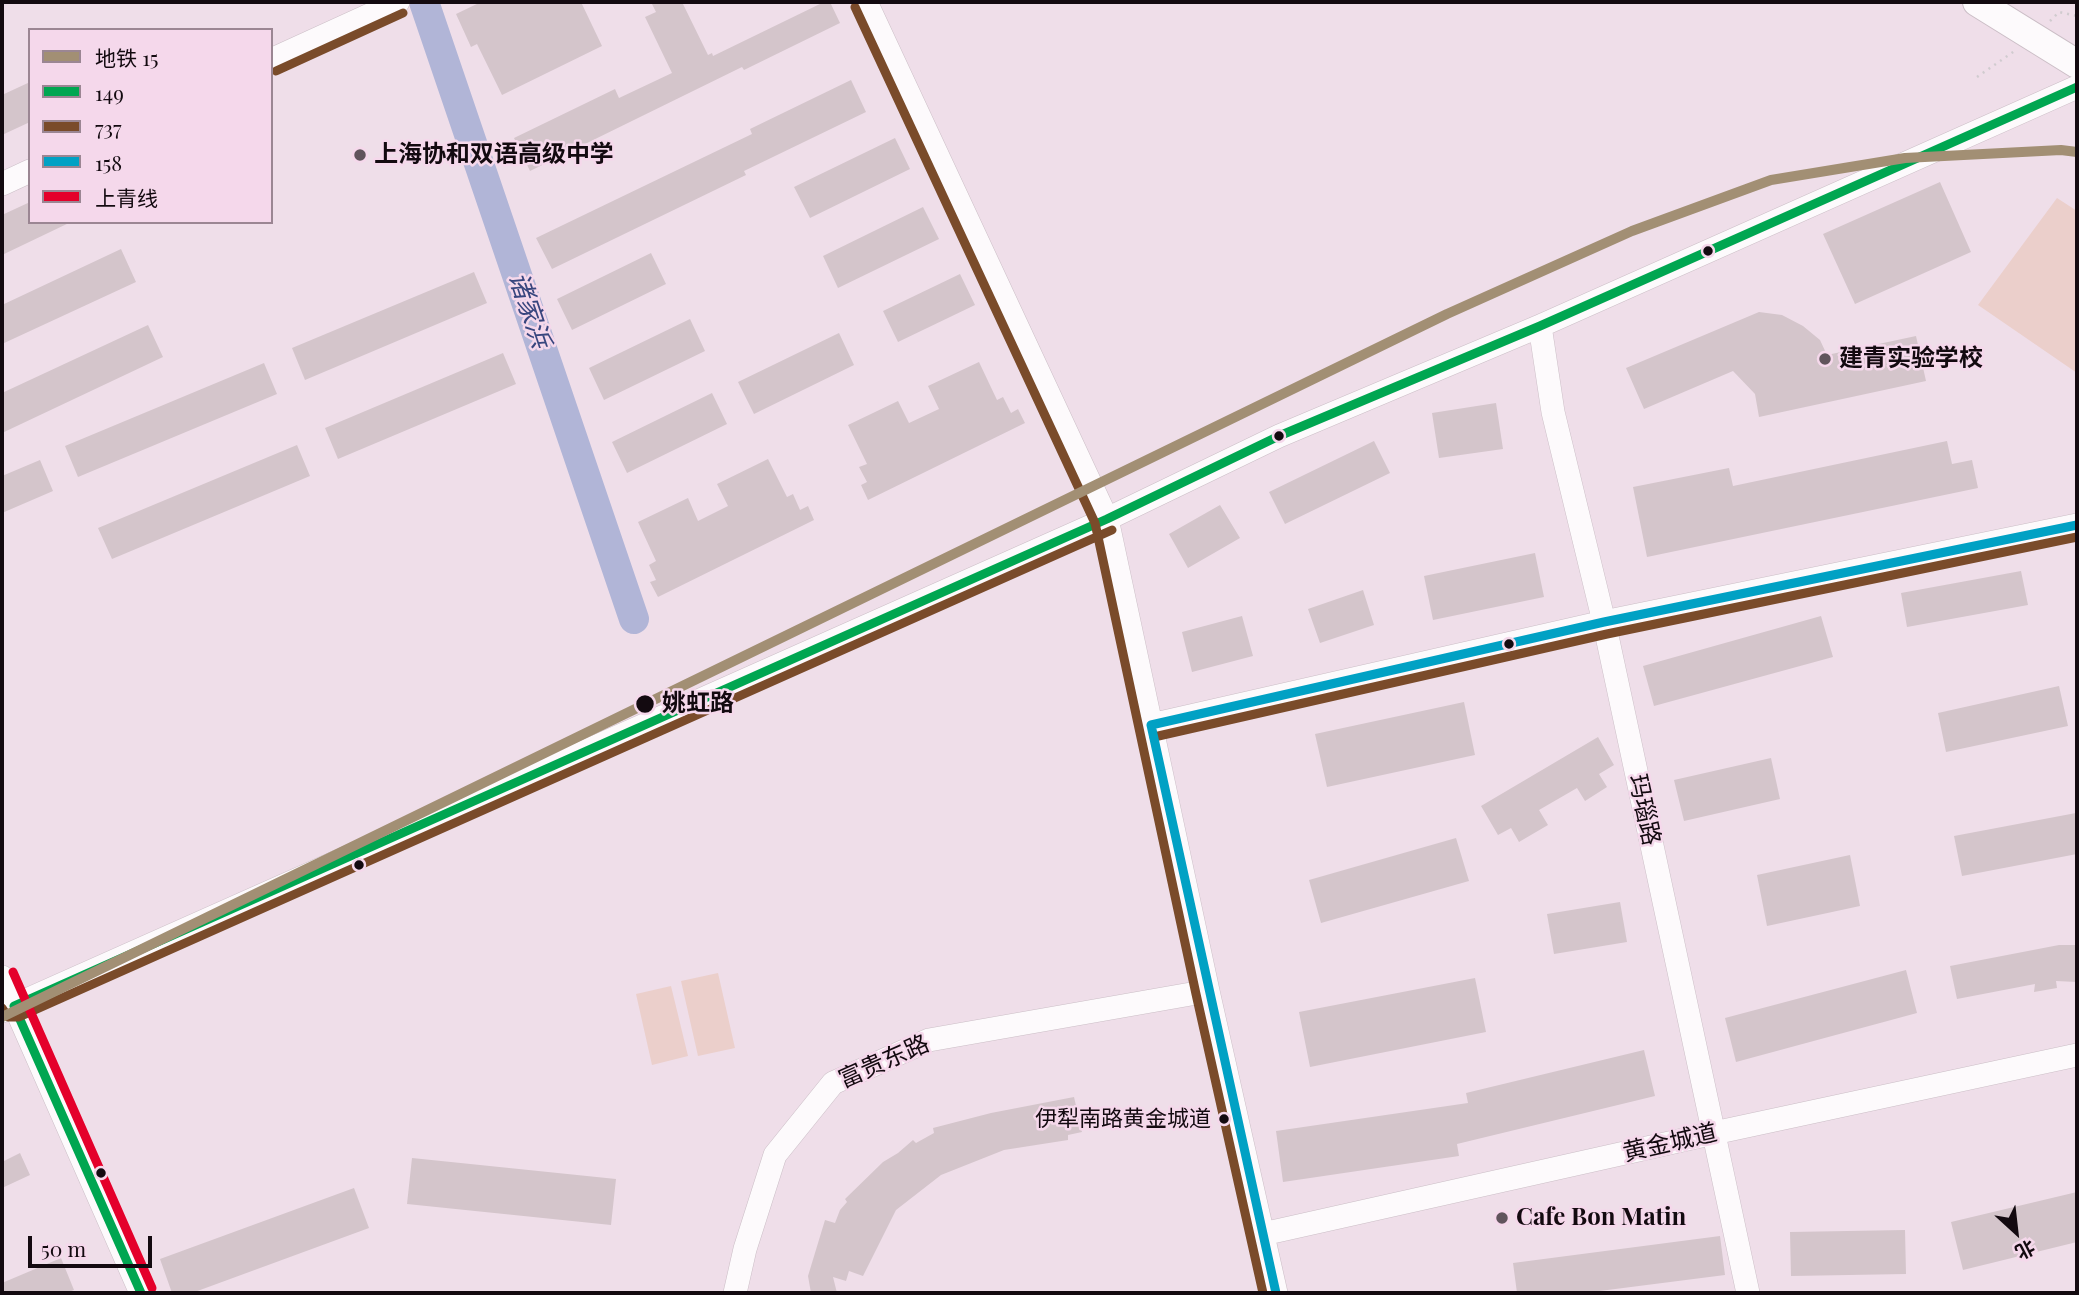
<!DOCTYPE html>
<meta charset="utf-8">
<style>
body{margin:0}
#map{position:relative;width:2079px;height:1295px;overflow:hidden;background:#efdee9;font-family:"Playfair Display","Noto Sans SC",serif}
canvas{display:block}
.frame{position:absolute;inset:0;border:4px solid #130a10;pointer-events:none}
.legend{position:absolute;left:28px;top:28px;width:245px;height:196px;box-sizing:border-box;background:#f5d8eb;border:2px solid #9b8693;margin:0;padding:9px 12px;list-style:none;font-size:21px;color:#130a10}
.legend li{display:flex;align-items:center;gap:14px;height:35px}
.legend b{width:35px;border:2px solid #9b8693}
.north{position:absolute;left:1981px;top:1197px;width:70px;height:70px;-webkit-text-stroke:5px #f5d8eb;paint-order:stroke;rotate:153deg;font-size:19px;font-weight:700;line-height:28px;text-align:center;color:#130a10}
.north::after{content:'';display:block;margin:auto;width:24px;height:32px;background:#130a10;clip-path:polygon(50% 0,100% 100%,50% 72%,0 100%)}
.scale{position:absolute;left:28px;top:1236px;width:124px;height:32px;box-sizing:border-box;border:4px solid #130a10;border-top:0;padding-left:9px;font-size:21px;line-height:24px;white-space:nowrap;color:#130a10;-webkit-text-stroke:5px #f5d8eb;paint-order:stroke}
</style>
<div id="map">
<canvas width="2079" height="1295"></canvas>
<div class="frame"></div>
<ul class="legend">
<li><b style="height:9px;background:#a28f74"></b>地铁 15</li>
<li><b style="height:9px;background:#00a651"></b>149</li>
<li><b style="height:9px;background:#7a4b2a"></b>737</li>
<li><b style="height:9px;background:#01a1c4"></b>158</li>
<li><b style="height:9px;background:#e4002b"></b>上青线</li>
</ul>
<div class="north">北</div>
<div class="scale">50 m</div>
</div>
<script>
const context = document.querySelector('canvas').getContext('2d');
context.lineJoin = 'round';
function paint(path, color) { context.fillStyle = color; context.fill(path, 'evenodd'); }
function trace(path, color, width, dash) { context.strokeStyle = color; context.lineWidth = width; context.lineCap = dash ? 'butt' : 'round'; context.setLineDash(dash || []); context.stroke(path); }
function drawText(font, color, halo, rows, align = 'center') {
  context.font = font + ' "Playfair Display","Noto Sans SC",serif'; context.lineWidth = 5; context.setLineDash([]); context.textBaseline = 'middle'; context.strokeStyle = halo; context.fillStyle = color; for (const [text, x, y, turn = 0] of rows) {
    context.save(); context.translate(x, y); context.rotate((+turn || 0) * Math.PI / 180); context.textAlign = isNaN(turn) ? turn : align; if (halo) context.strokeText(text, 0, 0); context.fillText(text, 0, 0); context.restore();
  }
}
paint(new Path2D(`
 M2057,198L2077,211V373L1978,305Z
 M718,973L735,1048L698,1056L681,981Z
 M671,986L688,1056L652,1065L636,994Z`), '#ebcfcb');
trace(new Path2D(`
 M424,2L634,619`), '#b1b5d7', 30);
paint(new Path2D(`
 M481,2H581L602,46L502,95L477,44L471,47L456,14Z
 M651,2H682L708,55L712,53L713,56L824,2H830L840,23L744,70L742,67L530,171L514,138L615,89L619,98L672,73L645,17L656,12Z
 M851,80L866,112L744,171L746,175L552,269L536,238L752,134L750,129Z
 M30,82V122L2,135V95Z
 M895,138L910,169L810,218L794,187Z
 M1940,182L1971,252L1855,304L1823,234Z
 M30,202V222H71L2,255V215Z
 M923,207L939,239L838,288L823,256Z
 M121,249L136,282L2,344V305Z
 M651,253L666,284L572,330L557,299Z
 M474,272L487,303L305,380L292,348Z
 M960,274L975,305L898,342L883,311Z
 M1759,312L1782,315L1803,326L1820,340L1827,355L1916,336L1926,381L1759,417L1755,394L1733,371L1644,409L1626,368Z
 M690,319L705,351L604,400L589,368Z
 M148,325L163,357L2,433V393Z
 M839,333L854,365L754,414L738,382Z
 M503,353L516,384L338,459L325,428Z
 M979,362L997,400L1003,397L1011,413L1018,409L1025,423L868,500L861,485L867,482L859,467L867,464L848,425L898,401L909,423L939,409L928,386Z
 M264,363L277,394L78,477L65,446Z
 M712,393L727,424L627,473L612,442Z
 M1496,403L1503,449L1439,458L1432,413Z
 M1374,441L1390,473L1285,524L1269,492Z
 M1947,441L1952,464L1972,460L1978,488L1647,557L1633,487L1729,468L1733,486Z
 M297,445L310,476L112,559L98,528Z
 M768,459L787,497L793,494L800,510L808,506L814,520L658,597L650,582L656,580L649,565L656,561L638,522L688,498L698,521L728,506L717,484Z
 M40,460L53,491L2,513V476Z
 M1220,505L1240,538L1188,568L1169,534Z
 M1535,553L1544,597L1433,620L1424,576Z
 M2021,571L2028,605L1907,627L1901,593Z
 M1363,590L1374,625L1320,643L1308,609Z
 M1242,616L1253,656L1192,672L1182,632Z
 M1821,616L1833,657L1654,706L1643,666Z
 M2059,686L2068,726L1946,752L1938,713Z
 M1464,702L1475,755L1327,787L1315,734Z
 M1598,737L1614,765L1599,774L1607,787L1585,801L1577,788L1539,810L1548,825L1519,842L1511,828L1498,835L1481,806Z
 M1771,758L1780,799L1684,821L1674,780Z
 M2076,813L2077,854L1962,876L1954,836Z
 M1456,838L1469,881L1321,923L1309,880Z
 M1850,855L1860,906L1767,926L1757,875Z
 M1620,902L1627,942L1554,954L1547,914Z
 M2059,945H2077V982L2056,981L2057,988L2034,992L2035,984L1957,999L1950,966Z
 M1906,970L1917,1013L1736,1062L1725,1018Z
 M1475,978L1486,1032L1310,1067L1299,1012Z
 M1644,1050L1655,1096L1457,1144L1459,1156L1283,1182L1276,1131L1468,1103L1466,1093Z
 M1074,1097L1082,1132L1068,1135V1140L1004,1150L941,1175L896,1210L863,1276L849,1271L846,1281L833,1277L837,1293H811L808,1276L825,1220L835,1223L840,1210L847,1202L845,1199L883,1162L898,1153L913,1140L916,1143L934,1133L933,1128L991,1113Z
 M20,1153L30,1175L2,1188V1162Z
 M412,1158L616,1179L611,1225L407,1204Z
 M354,1188L369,1228L192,1293H172L160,1259Z
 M2077,1192V1242L1963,1270L1951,1222Z
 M1905,1230L1906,1274L1791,1276L1790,1232Z
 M1720,1236L1725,1275L1584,1293H1517L1513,1263Z
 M61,1258L74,1290L66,1293H2V1283Z`), '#d4c5cb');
const minor = new Path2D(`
 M866,2L1107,519L1208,991L1276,1293
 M271,60L398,2
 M2,184L30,171
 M1540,326L1553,412L1604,622L1748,1293
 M1151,725L1604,622L2077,525
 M2,977L141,1293
 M2,1011L1107,519L1279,436L1540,326L2077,87
 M1263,1234L1714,1133L2077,1055
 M735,1293L745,1249L775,1155L833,1083L929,1040L1208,991`);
const major = new Path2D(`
 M1977,2L2077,64`);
trace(minor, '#cbbec6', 24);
trace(major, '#cbbec6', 30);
trace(new Path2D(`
 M2050,21L2059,12L2077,16
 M1977,77L2016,50`), '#d0cbcf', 2.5, [2, 5]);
trace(minor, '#fdfafc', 23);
trace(major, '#fdfafc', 28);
trace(new Path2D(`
 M14,1006L1107,519L1279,436L1540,326L2077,87
 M14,1006L141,1293`), '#00a651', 9);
trace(new Path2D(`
 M855,7L1095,523L1196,994L1263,1293
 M276,71L403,13
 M1154,737L1607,634L2077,537
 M2,1008L8,1017H19L1112,530`), '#7a4b2a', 9);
trace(new Path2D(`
 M1276,1293L1151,725L1604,622L2077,525`), '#01a1c4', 9);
trace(new Path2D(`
 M13,972L152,1288`), '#e4002b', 9);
trace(new Path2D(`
 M2,1017L1447,314L1632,231L1771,180L1905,158L2061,150L2077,152`), '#a28f74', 10);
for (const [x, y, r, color] of [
 [360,155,7,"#60545c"],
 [1708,251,6,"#130a10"],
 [1825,359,7,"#60545c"],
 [1279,436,6,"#130a10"],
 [1509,644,6,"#130a10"],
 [645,704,10,"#130a10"],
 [359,865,6,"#130a10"],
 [1224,1119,6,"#130a10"],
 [101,1173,6,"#130a10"],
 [1502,1218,7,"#60545c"]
]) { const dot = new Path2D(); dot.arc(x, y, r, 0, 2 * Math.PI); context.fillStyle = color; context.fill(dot); trace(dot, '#f5d8eb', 2.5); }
drawText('22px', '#130a10', '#f5d8eb', [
 ["伊犁南路黄金城道",1211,1119]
], 'right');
drawText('bold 24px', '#130a10', '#f5d8eb', [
 ["上海协和双语高级中学",374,155],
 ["建青实验学校",1839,359],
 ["Cafe Bon Matin",1516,1218]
], 'left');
drawText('bold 24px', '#130a10', '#f5d8eb', [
 ["姚虹路",662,704]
], 'left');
drawText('24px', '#130a10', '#f5d8eb', [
 ["玛瑙路",1644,810,78],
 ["富贵东路",884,1062,-24],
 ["黄金城道",1670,1143,-13]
]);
drawText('italic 26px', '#38467e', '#f5d8eb', [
 ["诸家浜",529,310,71]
]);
</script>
